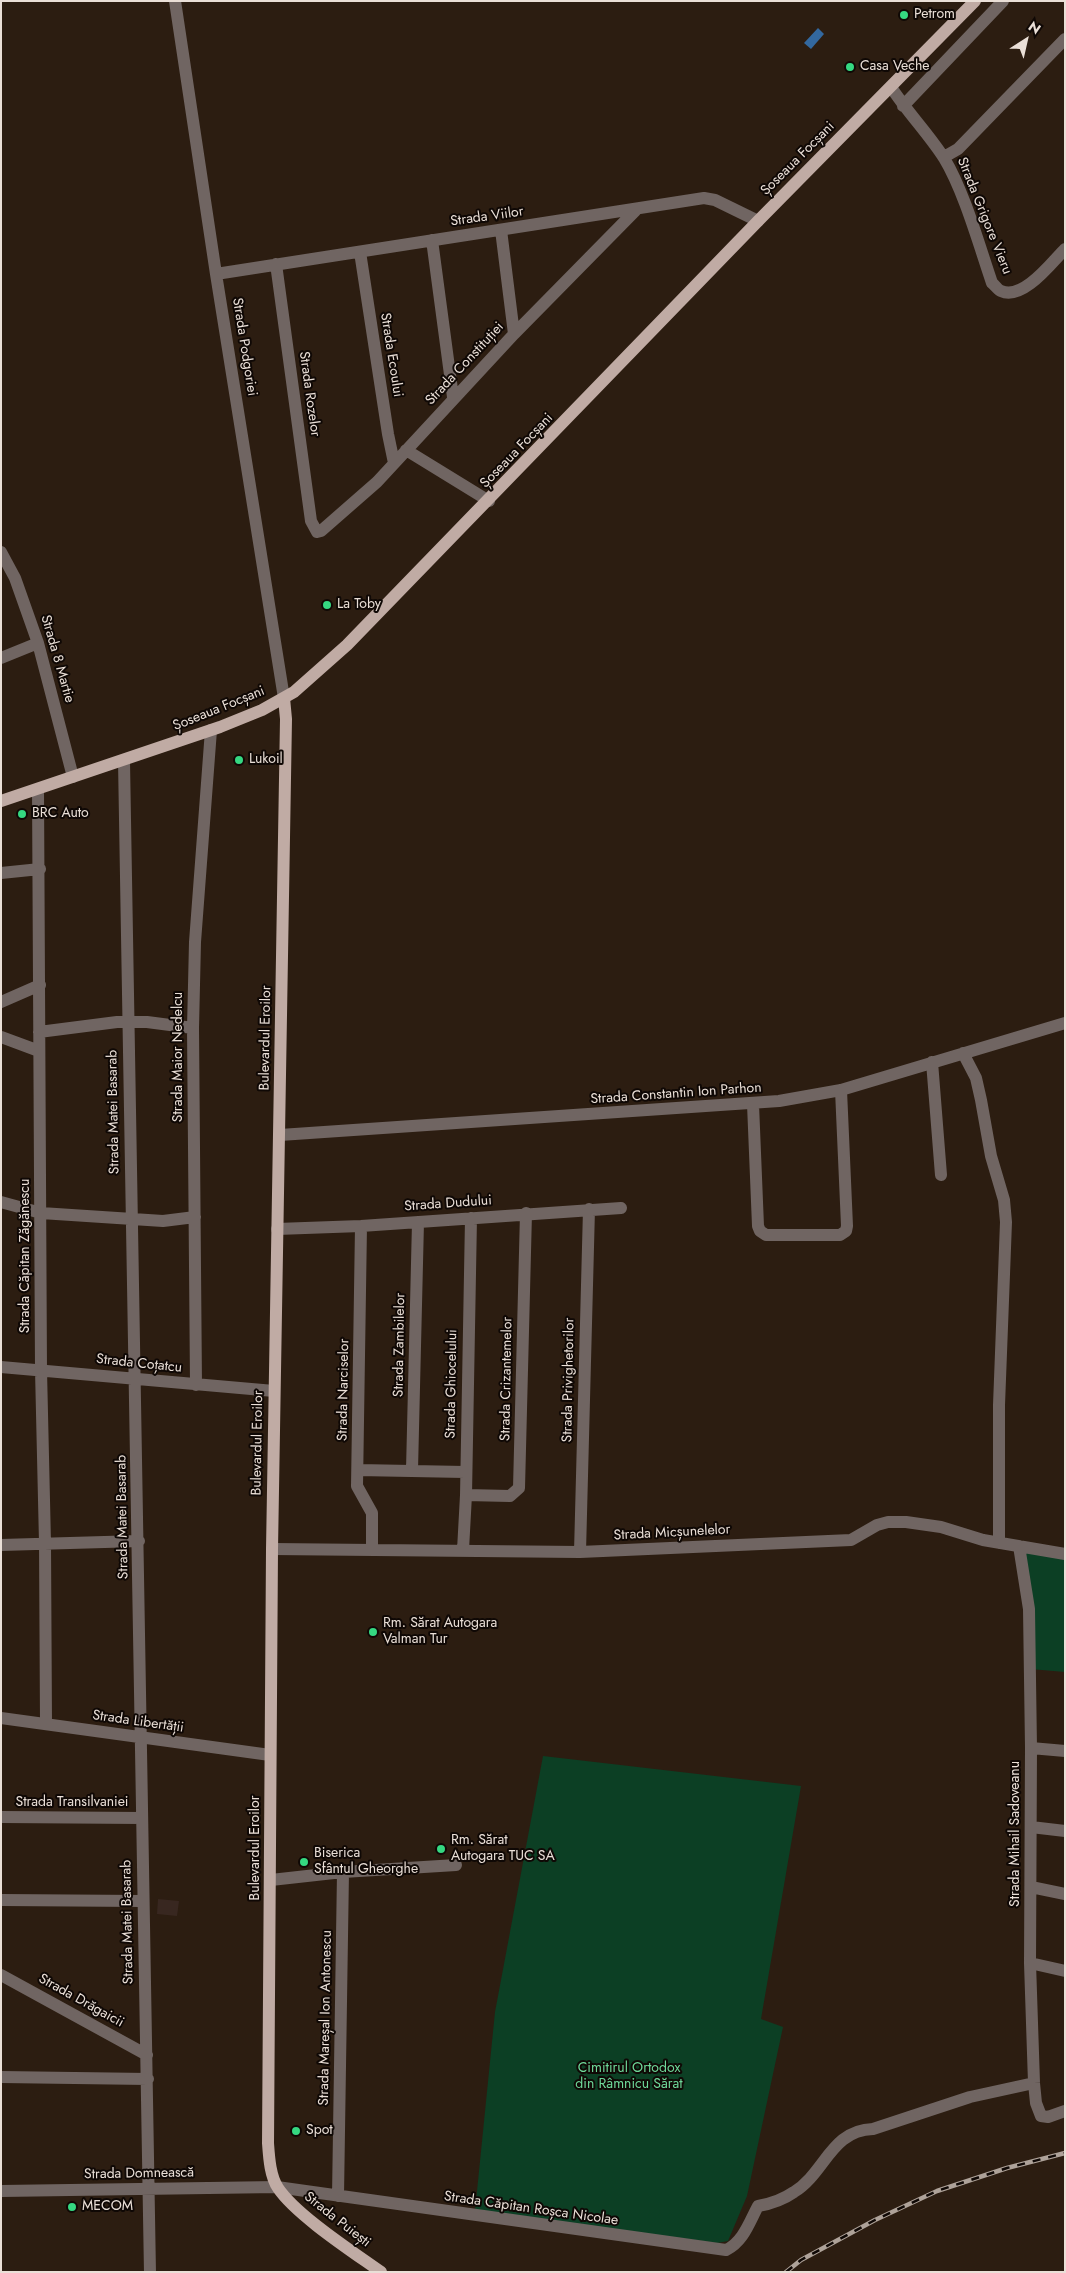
<!DOCTYPE html>
<meta charset="utf-8">
<style>
body{margin:0}
#map{position:relative;width:1066px;height:2273px;overflow:hidden;background:#2c1d11;font-family:Jost,sans-serif}
canvas{display:block}
.frame{position:absolute;inset:0;border:2px solid #eadfd7;pointer-events:none}
.north{position:absolute;left:1001px;top:15px;width:50px;height:50px;-webkit-text-stroke:4px #0f0805;paint-order:stroke;rotate:35deg;font-size:14px;font-weight:700;line-height:20px;text-align:center;color:#eadfd7}
.north::after{content:'';display:block;margin:auto;width:18px;height:22px;background:#eadfd7;clip-path:polygon(50% 0,100% 100%,50% 72%,0 100%)}
</style>
<div id="map">
<canvas width="1066" height="2273"></canvas>
<div class="frame"></div>
<div class="north">N</div>
</div>
<script>
const context = document.querySelector('canvas').getContext('2d');
context.lineJoin = 'round';
function paint(path, color) { context.fillStyle = color; context.fill(path, 'evenodd'); }
function trace(path, color, width, dash) { context.strokeStyle = color; context.lineWidth = width; context.lineCap = dash ? 'butt' : 'round'; context.setLineDash(dash || []); context.stroke(path); }
function drawText(font, color, halo, rows, align = 'center') {
  context.font = font + ' Jost,sans-serif'; context.lineWidth = 4; context.setLineDash([]); context.textBaseline = 'middle'; context.strokeStyle = halo; context.fillStyle = color; for (const [text, x, y, turn = 0] of rows) {
    context.save(); context.translate(x, y); context.rotate((+turn || 0) * Math.PI / 180); context.textAlign = isNaN(turn) ? turn : align; if (halo) context.strokeText(text, 0, 0); context.fillText(text, 0, 0); context.restore();
  }
}
paint(new Path2D(`
 M158,1899L179,1901L177,1916L157,1914Z`), '#382720');
paint(new Path2D(`
 M1019,1546L1065,1554V1672L1030,1669Z
 M543,1756L801,1786L761,2019L783,2027L747,2196L728,2241L717,2243L475,2211L495,2012Z`), '#0c3f24');
paint(new Path2D(`
 M818,28L824,34L811,49L804,43Z`), '#33689f');
trace(new Path2D(`
 M175,1L216,274L284,698
 M891,87C907,112 928,133 944,158C964,191 979,245 992,283C995,285 998,290 1001,291C1023,301 1052,262 1065,249
 M903,106L1003,1
 M944,157L958,149L1065,39
 M501,230L514,334
 M432,240L453,397
 M360,252L388,434L394,463
 M276,264L311,521L317,532L321,531L377,482L514,334L637,209
 M216,274L704,198L715,200L758,221
 M406,450L489,501
 M1,552L15,578L38,643L73,777
 M1,658L38,643
 M124,761L150,2272
 M38,789L41,1370L45,1543L46,1723
 M1,873L40,869
 M1,1002L40,985
 M39,1032L117,1022H147L193,1028
 M1,1037L39,1051
 M963,1053L976,1078L981,1100L991,1156L1004,1200L1006,1222L999,1405V1543
 M932,1062L941,1175
 M753,1104L758,1226L760,1231L766,1235H840L846,1231L847,1226L841,1090
 M280,1135L779,1101L841,1090L1065,1023
 M1,1202L41,1213L163,1221L195,1217
 M361,1226L357,1486L372,1513V1550
 M277,1229L361,1226L621,1208
 M1,1367L274,1391
 M196,1385L193,1028L195,942L211,730
 M358,1470L465,1472
 M412,1470L418,1222
 M466,1495L510,1496L519,1488L526,1213
 M1,1545L139,1541
 M1019,1546L1029,1609L1031,1748L1030,1963L1034,2083L1036,2103L1041,2116L1048,2117L1065,2111
 M272,1549L580,1552L851,1540L877,1525L888,1522H906L941,1527L983,1540L1065,1554
 M463,1550L466,1495L471,1218
 M580,1552L589,1209
 M1,1718L270,1755
 M1031,1748L1065,1751
 M1,1817L142,1818
 M1031,1827L1065,1831
 M271,1880L343,1872L456,1865
 M1031,1887L1065,1894
 M1,1900L142,1901
 M1030,1963L1065,1971
 M1,1975L147,2055
 M1,2077L148,2079
 M1,2191L277,2187L726,2250C743,2242 749,2223 758,2206C770,2204 784,2199 794,2192C825,2173 831,2130 873,2129L970,2097L1034,2083
 M338,2196L343,1872`), '#706562', 12);
trace(new Path2D(`
 M284,698L286,719L272,1549L268,2143C269,2157 270,2176 278,2188C296,2215 353,2252 381,2272
 M1,801L220,727L262,710L294,692L347,645L758,221L975,1`), '#c0aba4', 12);
const rail = new Path2D(`
 M786,2272L801,2260L875,2220L937,2191L1007,2168L1065,2153`);
trace(rail, '#aea299', 4.5);
trace(rail, '#0f0805', 2.5, [8]);
for (const [x, y, r, color] of [
 [904,15,5,"#35d881"],
 [850,67,5,"#35d881"],
 [327,605,5,"#35d881"],
 [239,760,5,"#35d881"],
 [22,814,5,"#35d881"],
 [373,1632,5,"#35d881"],
 [441,1849,5,"#35d881"],
 [304,1862,5,"#35d881"],
 [296,2131,5,"#35d881"],
 [72,2207,5,"#35d881"]
]) { const dot = new Path2D(); dot.arc(x, y, r, 0, 2 * Math.PI); context.fillStyle = color; context.fill(dot); trace(dot, '#0f0805', 2); }
drawText('14px', '#eadfd7', '#0f0805', [
 ["Petrom",914,15],
 ["Casa Veche",860,67],
 ["La Toby",337,605],
 ["Lukoil",249,760],
 ["BRC Auto",32,814],
 ["Rm. Sărat Autogara",383,1624],
 ["Valman Tur",383,1640],
 ["Rm. Sărat",451,1841],
 ["Autogara TUC SA",451,1857],
 ["Biserica",314,1854],
 ["Sfântul Gheorghe",314,1870],
 ["Spot",306,2131],
 ["MECOM",82,2207]
], 'left');
drawText('14px', '#eadfd7', '#0f0805', [
 ["Șoseaua Focșani",798,159,-45],
 ["Strada Grigore Vieru",984,216,68],
 ["Strada Viilor",487,217,-8],
 ["Strada Podgoriei",244,347,81],
 ["Strada Ecoului",391,355,81],
 ["Strada Constituției",465,364,-47],
 ["Strada Rozelor",309,394,82],
 ["Șoseaua Focșani",517,451,-46],
 ["Strada 8 Martie",57,659,74],
 ["Șoseaua Focșani",219,709,-22],
 ["Bulevardul Eroilor",266,1038,-89],
 ["Strada Maior Nedelcu",179,1057,-90],
 ["Strada Constantin Ion Parhon",676,1094,-4],
 ["Strada Matei Basarab",114,1112,-91],
 ["Strada Dudului",448,1204,-4],
 ["Strada Căpitan Zăgănescu",26,1256,-90],
 ["Strada Zambilelor",400,1345,-89],
 ["Strada Coțatcu",139,1364,6],
 ["Strada Crizantemelor",507,1379,-89],
 ["Strada Privighetorilor",569,1380,-89],
 ["Strada Ghiocelului",452,1384,-89],
 ["Strada Narciselor",344,1390,-89],
 ["Bulevardul Eroilor",258,1443,-89],
 ["Strada Matei Basarab",123,1517,-91],
 ["Strada Micșunelelor",672,1533,-3],
 ["Strada Libertății",138,1722,8],
 ["Strada Transilvaniei",72,1803],
 ["Strada Mihail Sadoveanu",1016,1834,-90],
 ["Bulevardul Eroilor",256,1848,-90],
 ["Strada Matei Basarab",128,1922,-91],
 ["Strada Drăgaicii",81,2001,29],
 ["Strada Mareșal Ion Antonescu",326,2018,-89],
 ["Strada Domnească",139,2174,-1],
 ["Strada Căpitan Roșca Nicolae",531,2209,8],
 ["Strada Puiești",337,2220,38]
]);
drawText('14px', '#6fd99a', '#0f0805', [
 ["Cimitirul Ortodox",629,2069],
 ["din Râmnicu Sărat",629,2085]
]);
</script>
